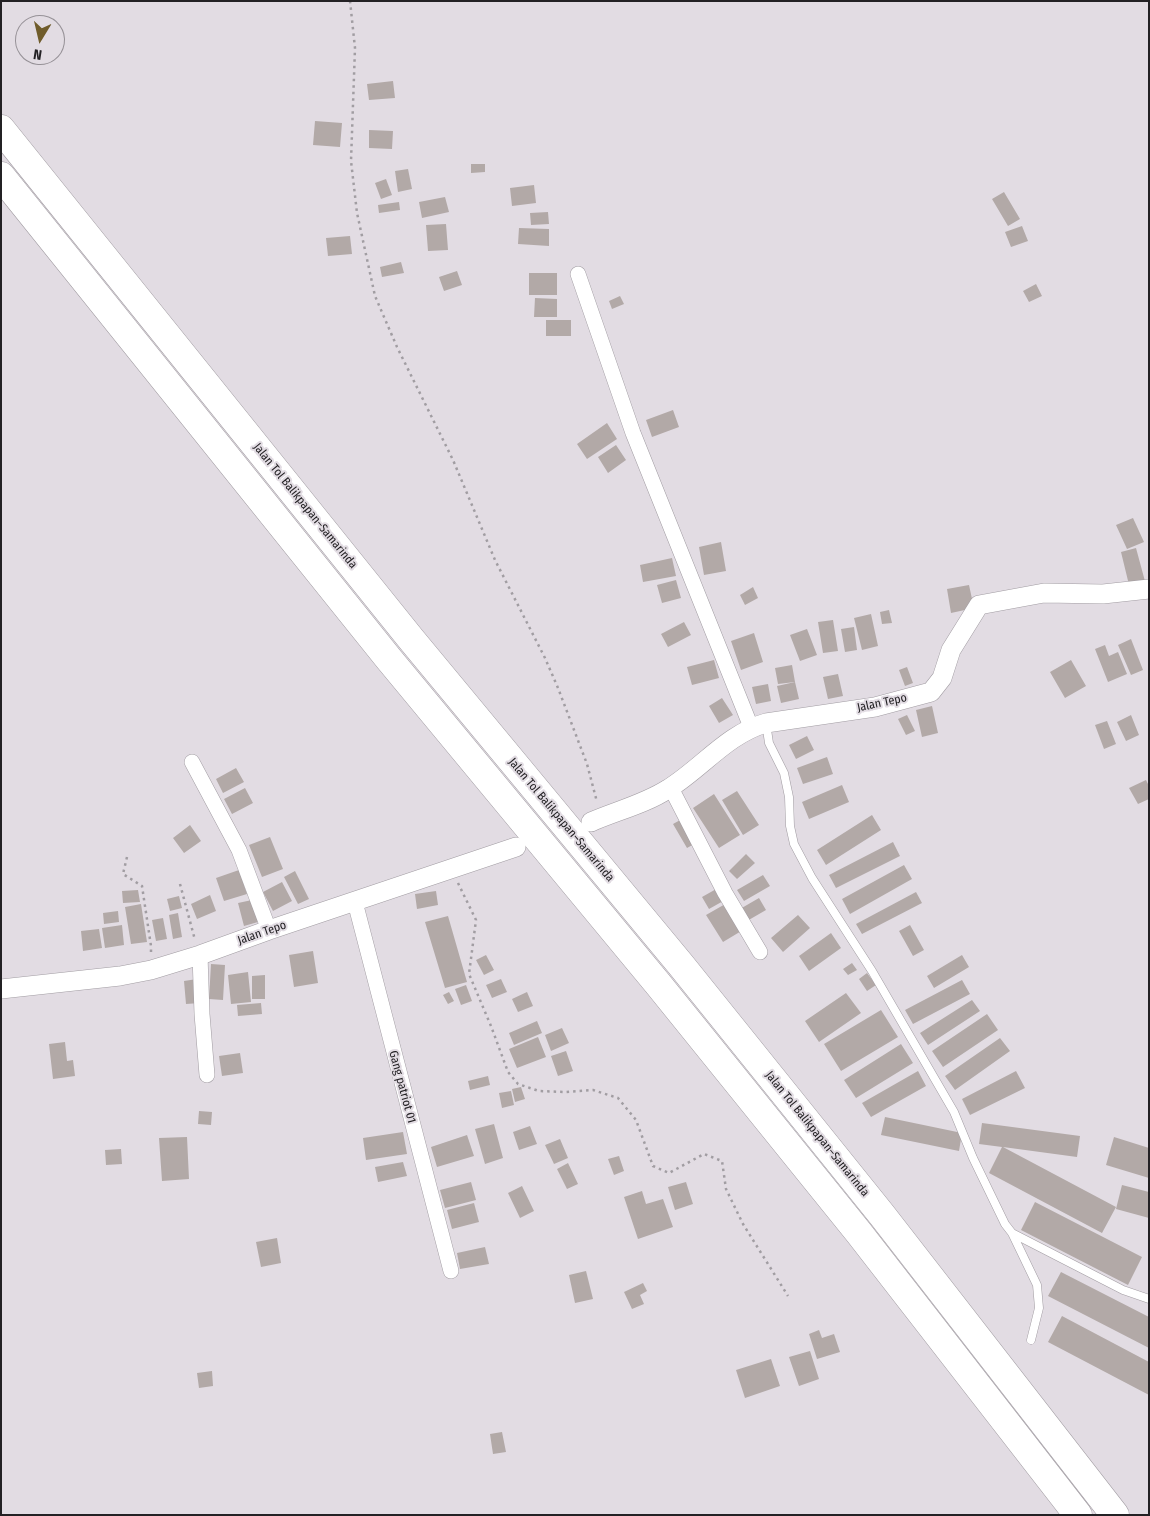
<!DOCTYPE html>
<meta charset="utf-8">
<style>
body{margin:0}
#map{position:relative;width:1150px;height:1516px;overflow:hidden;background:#e2dce3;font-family:"Fira Sans Condensed",sans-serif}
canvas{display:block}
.frame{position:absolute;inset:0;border:2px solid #232124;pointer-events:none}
.north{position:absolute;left:15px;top:15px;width:50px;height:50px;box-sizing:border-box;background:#e2dce3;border:1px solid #969197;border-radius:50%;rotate:189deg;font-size:14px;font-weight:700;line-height:20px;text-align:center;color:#232124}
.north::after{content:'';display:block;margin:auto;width:18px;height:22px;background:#705c2b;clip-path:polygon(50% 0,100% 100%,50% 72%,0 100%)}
</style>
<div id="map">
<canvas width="1150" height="1516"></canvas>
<div class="frame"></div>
<div class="north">N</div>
</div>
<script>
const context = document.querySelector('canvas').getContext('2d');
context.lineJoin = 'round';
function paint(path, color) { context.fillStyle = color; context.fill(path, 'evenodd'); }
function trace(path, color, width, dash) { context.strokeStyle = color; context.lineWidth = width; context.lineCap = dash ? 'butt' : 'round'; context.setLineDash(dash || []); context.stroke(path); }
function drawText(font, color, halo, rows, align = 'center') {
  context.font = font + ' "Fira Sans Condensed",sans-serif'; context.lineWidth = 4; context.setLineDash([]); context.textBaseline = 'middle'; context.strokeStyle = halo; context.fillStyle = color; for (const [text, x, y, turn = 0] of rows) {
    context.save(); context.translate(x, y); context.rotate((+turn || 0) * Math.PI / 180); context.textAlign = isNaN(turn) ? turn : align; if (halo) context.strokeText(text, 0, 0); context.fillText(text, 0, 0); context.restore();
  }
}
paint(new Path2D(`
 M393,81L395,98L369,100L367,84Z
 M315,121L342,123L340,147L313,145Z
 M369,130L393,131L392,149L369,148Z
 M471,164H485V172L471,173Z
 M408,169L412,189L398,192L395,171Z
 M386,179L392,195L381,199L375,183Z
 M534,185L536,203L512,206L510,188Z
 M1004,192L1020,219L1008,226L992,199Z
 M445,197L449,212L422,218L419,202Z
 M399,202L400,210L379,213L378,205Z
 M548,212L549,224L531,225L530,213Z
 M446,224L448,250L428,251L426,225Z
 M1022,226L1028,241L1011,247L1005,232Z
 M519,228L549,229V246L518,244Z
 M350,236L352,254L328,256L326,238Z
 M401,262L404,273L382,277L380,267Z
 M457,271L462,285L444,291L439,277Z
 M529,273H557V295H529Z
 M1036,284L1042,296L1029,302L1023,291Z
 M620,296L624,304L612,309L609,301Z
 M535,298L557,299V317H534Z
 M546,320H571V336H546Z
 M673,410L679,427L652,437L646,420Z
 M607,423L617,439L587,459L577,444Z
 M616,445L626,460L608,473L598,457Z
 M1133,518L1144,542L1127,549L1116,525Z
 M721,542L726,571L704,575L699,547Z
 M1136,548L1146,585L1130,589L1121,552Z
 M672,558L676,576L643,582L640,565Z
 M676,580L681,598L662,603L657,585Z
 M969,585L974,608L951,613L947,589Z
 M753,587L758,598L745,605L740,595Z
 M889,610L892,623L882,624L880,612Z
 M871,614L878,646L862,650L854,618Z
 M833,620L838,651L823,653L818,622Z
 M684,622L691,635L668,647L661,634Z
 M854,627L857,650L845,652L841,629Z
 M807,629L817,655L800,661L790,635Z
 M754,633L763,662L741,670L731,641Z
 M1131,639L1143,670L1131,675L1118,645Z
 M1105,645L1109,656L1118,652L1127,674L1108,682L1095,649Z
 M714,660L719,678L692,685L687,667Z
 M1071,660L1086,686L1065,698L1050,672Z
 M792,665L795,682L778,684L775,668Z
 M907,667L913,683L905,686L899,670Z
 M838,674L843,696L828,699L823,677Z
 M795,682L799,699L781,703L777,686Z
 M768,684L771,701L756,704L752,687Z
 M722,698L733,715L719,723L709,706Z
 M932,706L938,733L922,737L916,710Z
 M907,715L915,731L906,735L898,719Z
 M1131,715L1139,735L1126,741L1117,722Z
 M1107,721L1116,744L1104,749L1095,725Z
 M807,736L814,750L796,759L789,745Z
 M827,757L833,774L803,784L797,768Z
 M236,768L244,782L223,793L216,779Z
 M1146,780L1149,786V799L1138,804L1129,788Z
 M842,785L849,802L809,819L802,802Z
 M245,788L253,803L232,814L224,799Z
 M737,791L759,825L743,835L722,800Z
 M714,794L740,835L719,848L693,808Z
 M872,815L881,830L826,865L817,850Z
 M682,819L696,843L687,848L673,824Z
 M190,825L201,841L184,853L173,838Z
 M270,837L283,869L262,877L249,845Z
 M893,842L900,856L836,888L829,875Z
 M746,854L755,863L737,879L729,871Z
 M904,865L912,879L850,914L842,899Z
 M239,870L247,894L224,901L216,878Z
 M295,871L309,899L298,904L284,877Z
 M763,875L770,886L744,901L737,890Z
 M282,882L292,901L273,911L263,892Z
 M718,888L725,900L709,909L702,897Z
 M138,890L140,902L123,903L122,891Z
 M436,891L438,905L417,909L415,894Z
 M916,892L922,903L862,934L856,924Z
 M210,895L216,911L197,919L191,904Z
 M179,896L182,908L170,911L167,899Z
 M759,898L766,910L747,921L740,909Z
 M252,900L258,922L244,926L238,903Z
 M727,903L743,930L723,942L706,915Z
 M141,904L147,942L131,944L125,907Z
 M118,911L119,922L104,924L103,913Z
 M178,913L182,937L173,939L169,915Z
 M798,915L810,928L783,952L771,938Z
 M448,916L467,982L445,988L425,922Z
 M163,918L167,939L156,941L152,920Z
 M122,925L124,945L105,948L102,928Z
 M910,925L924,950L913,956L899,931Z
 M99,929L102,948L83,951L81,931Z
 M831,933L841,948L809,971L799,956Z
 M313,951L318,983L294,987L289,955Z
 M486,955L494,970L484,975L476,960Z
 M962,955L969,967L934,988L927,976Z
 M852,963L857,970L848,975L843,969Z
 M211,964L225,965L223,1000L209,999Z
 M248,972L251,1002L231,1004L228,975Z
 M867,973L876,985L867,991L859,979Z
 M265,975V999H252V976Z
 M197,979L200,1003L186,1004L184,981Z
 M501,979L507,992L492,998L486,985Z
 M962,980L970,994L913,1024L905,1010Z
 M466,985L472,1001L461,1005L455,989Z
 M449,992L454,1001L448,1004L443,995Z
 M527,992L533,1006L518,1012L512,999Z
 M846,993L861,1013L819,1042L805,1021Z
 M972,1000L980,1011L928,1045L920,1033Z
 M261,1003L262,1014L238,1016L237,1005Z
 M881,1010L898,1037L841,1071L824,1044Z
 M987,1014L998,1030L943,1067L932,1051Z
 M537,1021L542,1033L514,1045L509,1033Z
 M562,1028L569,1043L551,1051L545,1035Z
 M538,1037L546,1057L517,1068L509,1049Z
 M1000,1038L1010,1051L955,1090L945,1076Z
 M65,1042L67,1061L73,1060L75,1076L53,1079L49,1044Z
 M901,1044L913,1063L856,1098L844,1080Z
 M566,1051L573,1071L558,1076L551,1056Z
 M240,1053L243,1073L222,1076L219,1056Z
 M918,1071L926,1086L871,1117L862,1103Z
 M1016,1071L1025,1088L970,1115L962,1099Z
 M488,1076L490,1085L470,1090L468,1081Z
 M521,1087L525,1099L515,1102L512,1089Z
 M511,1091L514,1105L502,1108L499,1093Z
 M199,1111L212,1112L211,1125L198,1124Z
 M885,1117L962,1133L959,1151L881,1135Z
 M982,1123L1080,1136L1077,1157L1003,1147L1116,1207L1102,1233L989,1173L1002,1147L979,1144Z
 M494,1124L503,1158L485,1164L475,1129Z
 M530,1126L537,1144L519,1150L513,1132Z
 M403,1132L407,1154L366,1160L363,1138Z
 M467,1135L474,1156L437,1167L431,1147Z
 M187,1137L189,1179L162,1181L159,1138Z
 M1114,1137L1149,1148V1178L1106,1165Z
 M560,1139L568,1158L554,1164L545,1145Z
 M121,1149L122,1164L106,1165L105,1150Z
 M619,1156L624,1171L614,1175L608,1159Z
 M403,1162L407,1176L378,1182L375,1167Z
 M568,1163L578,1184L567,1189L557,1169Z
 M471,1182L476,1200L445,1208L440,1190Z
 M686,1182L693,1204L675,1210L668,1187Z
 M1122,1185L1149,1192V1218L1116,1209Z
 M522,1186L534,1211L520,1218L508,1193Z
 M642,1191L646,1204L663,1199L673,1227L638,1239L624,1197Z
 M1035,1202L1142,1257L1128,1285L1021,1230Z
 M474,1203L479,1222L452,1229L447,1210Z
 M277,1238L281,1263L261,1267L256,1242Z
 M485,1247L489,1264L460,1269L457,1253Z
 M586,1271L593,1299L575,1303L569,1275Z
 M1061,1272L1149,1317V1348L1048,1296Z
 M643,1283L647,1291L640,1295L644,1304L632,1309L624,1292Z
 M1062,1316L1149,1362V1395L1048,1342Z
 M819,1330L822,1338L834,1334L840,1352L817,1359L809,1334Z
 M810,1351L819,1379L799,1386L789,1357Z
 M771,1359L780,1386L745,1398L736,1370Z
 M212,1371L213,1386L199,1388L197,1373Z
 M502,1432L506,1452L493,1454L490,1434Z`), '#b2a9a7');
const service = new Path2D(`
 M766,723L769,743L784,773L789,797L790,826L794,844L812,878L872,971L954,1112L973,1158L1005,1224L1012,1233L1037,1285L1039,1308L1031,1340
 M1012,1233L1123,1290L1149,1299`);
const minor = new Path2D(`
 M578,274L633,433L751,727
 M192,762L239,850L269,930
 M671,788L725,893L760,952
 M355,902L451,1271
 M200,955L202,1014L207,1075`);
const tertiary = new Path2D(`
 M591,822C616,811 645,804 668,789C702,768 727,734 766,723L875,707L931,692L942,678L951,650L979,605L1044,593L1103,594L1149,589
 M1,989L120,976L151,970L200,955L269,930L516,847`);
const motorway = new Path2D(`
 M1,129L411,639L681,965L882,1215L1115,1515
 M1,176L388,658L658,984L859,1233L1078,1515`);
trace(service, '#a19ca2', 9);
trace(minor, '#a19ca2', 16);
trace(tertiary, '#a19ca2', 20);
trace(motorway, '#a19ca2', 29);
trace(new Path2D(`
 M350,1L355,48L351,161L357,213L375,296L397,347L453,460L495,560L545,658L558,688L587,764L597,802
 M127,857L123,874L142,886L151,946V954
 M458,883L476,920L469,974L491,1026L508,1072L518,1084L539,1091L565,1092L593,1090L618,1098L636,1120L653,1166L669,1173L704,1154L722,1161L726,1189L743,1224L788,1296
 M180,884L195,940`), '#a19da2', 2.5, [2.5, 4]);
trace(service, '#fff', 8);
trace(minor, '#fff', 15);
trace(tertiary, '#fff', 19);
trace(motorway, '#fff', 28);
drawText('12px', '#232124', '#e2dce3', [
 ["Jalan Tol Balikpapan–Samarinda",305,506,51],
 ["Jalan Tepo",882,703,-12],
 ["Jalan Tol Balikpapan–Samarinda",561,820,50],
 ["Jalan Tepo",262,933,-19],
 ["Gang patriot 01",402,1087,75],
 ["Jalan Tol Balikpapan–Samarinda",817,1134,51]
]);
</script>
